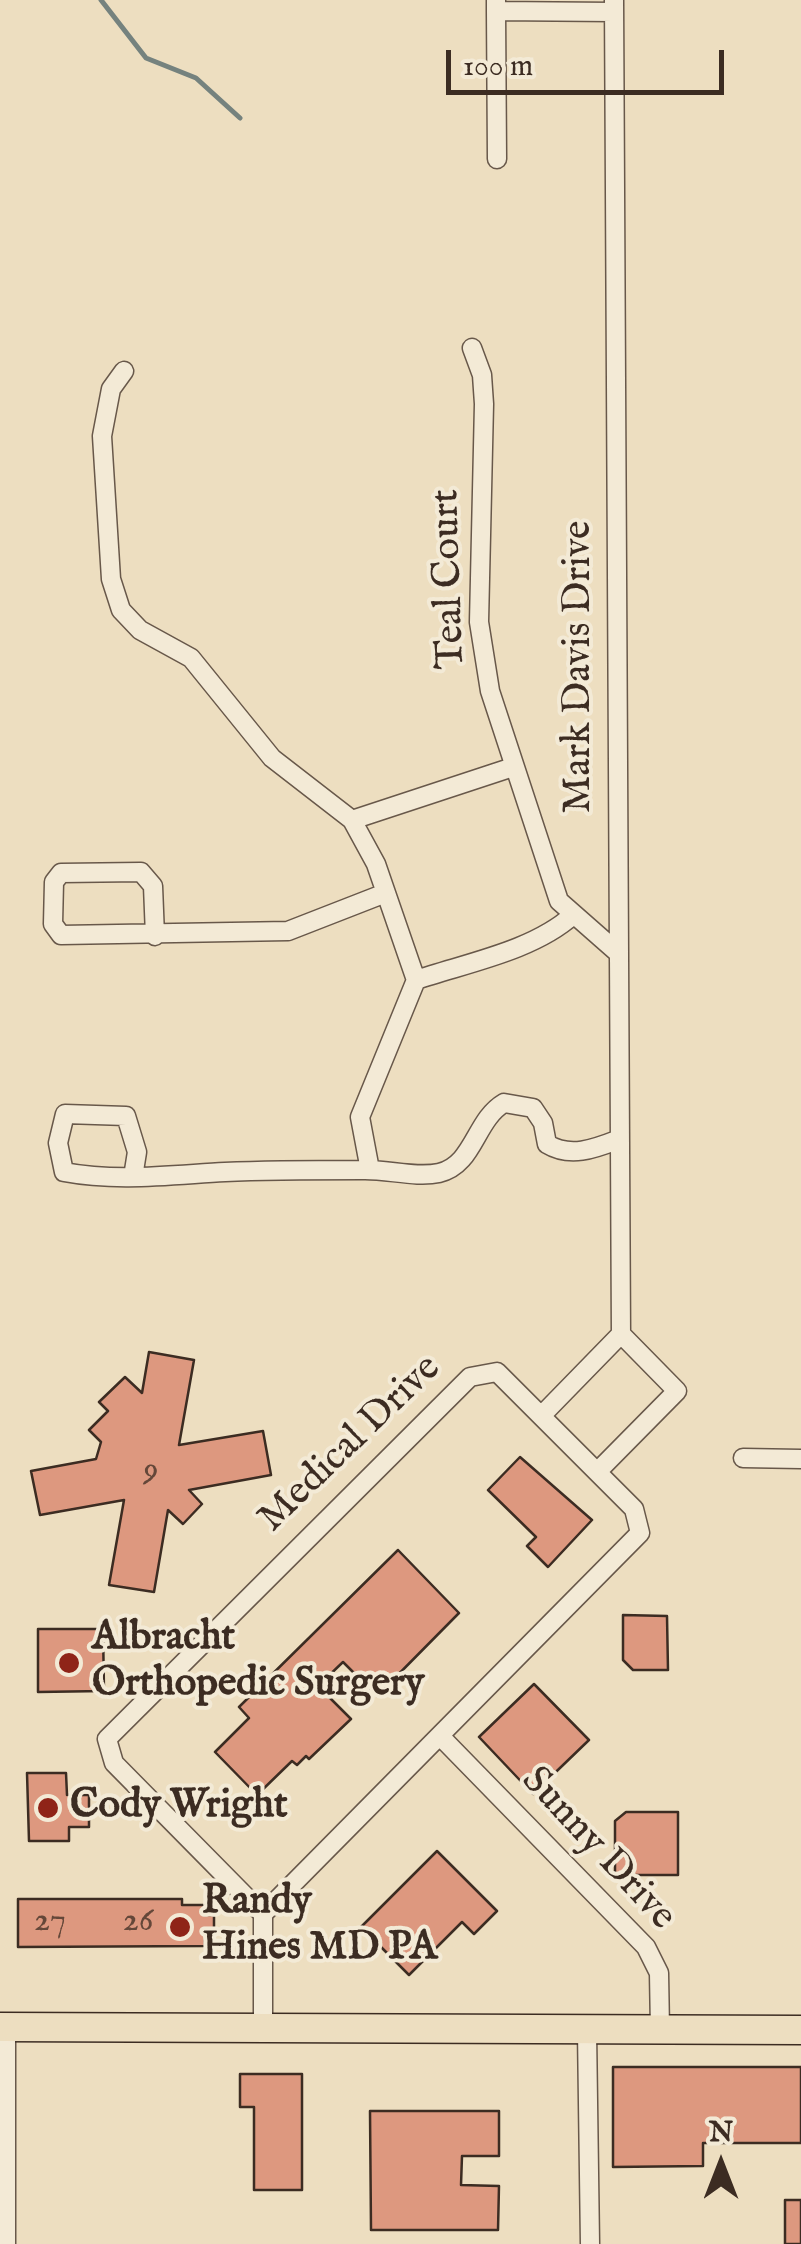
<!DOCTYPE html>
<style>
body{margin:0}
#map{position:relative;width:801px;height:2244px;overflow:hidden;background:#eddec0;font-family:"IM FELL English",serif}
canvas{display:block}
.north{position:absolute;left:671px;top:2114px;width:100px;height:100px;-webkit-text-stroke:8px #f3ead6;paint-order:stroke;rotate:0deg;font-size:28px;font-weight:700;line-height:40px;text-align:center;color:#3c2c22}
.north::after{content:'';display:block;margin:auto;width:35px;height:45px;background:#3c2c22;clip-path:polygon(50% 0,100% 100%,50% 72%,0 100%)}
.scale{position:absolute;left:446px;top:50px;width:278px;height:45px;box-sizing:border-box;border:5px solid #3c2c22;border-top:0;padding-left:12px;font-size:30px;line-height:35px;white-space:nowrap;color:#3c2c22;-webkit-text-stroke:8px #f3ead6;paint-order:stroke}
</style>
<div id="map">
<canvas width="801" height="2244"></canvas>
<div class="north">N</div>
<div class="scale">100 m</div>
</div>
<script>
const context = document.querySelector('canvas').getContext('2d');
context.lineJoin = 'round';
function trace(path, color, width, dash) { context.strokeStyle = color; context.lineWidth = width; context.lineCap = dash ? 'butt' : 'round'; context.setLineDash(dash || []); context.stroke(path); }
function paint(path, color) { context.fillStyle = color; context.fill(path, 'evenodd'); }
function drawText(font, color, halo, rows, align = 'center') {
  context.font = font + ' "IM FELL English",serif'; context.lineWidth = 8; context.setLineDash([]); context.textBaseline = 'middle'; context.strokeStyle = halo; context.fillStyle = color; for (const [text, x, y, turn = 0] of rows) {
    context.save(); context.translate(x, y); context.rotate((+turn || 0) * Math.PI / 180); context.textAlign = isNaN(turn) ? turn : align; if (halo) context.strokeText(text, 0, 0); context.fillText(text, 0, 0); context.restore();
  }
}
trace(new Path2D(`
 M101,0L146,58L196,78L240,118`), '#75827e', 5);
const building = new Path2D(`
 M149,1352L194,1360L179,1445L263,1431L271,1475L189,1490L202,1504L183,1524L168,1510L154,1592L109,1585L124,1500L40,1515L31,1471L96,1459L101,1442L89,1430L108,1411L99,1402L125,1377L142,1393Z
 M520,1457L592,1520L548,1567L527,1546L536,1537L488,1490Z
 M398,1550L459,1613L377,1696L343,1662L318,1686L351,1719L309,1759L306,1756L297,1765L292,1761L257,1795L215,1752L249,1718L239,1707Z
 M623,1615L667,1616L668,1670H633L623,1660Z
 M38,1629H103L104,1691L38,1692Z
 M534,1684L589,1740L533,1794L479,1737Z
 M27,1773H66L67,1795H89V1827H69V1841H29Z
 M626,1812H678V1875H615V1821Z
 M437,1851L497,1911L474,1934L462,1922L409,1975L361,1927Z
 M18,1899H182V1905H204V1915H214V1929H205V1946L18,1947Z
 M613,2067H801V2143H703V2166L613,2167Z
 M240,2074H302V2190H254V2107H240Z
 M370,2111H499V2156H462L461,2185L499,2186L498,2230H371Z
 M785,2200H801V2244H785Z`);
paint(building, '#dd987f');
trace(building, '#3c2c22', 2.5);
const street = new Path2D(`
 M496,0V11L614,12
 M496,11L497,159
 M472,348L482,375L484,404L479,622L490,691L559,901L617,952
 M124,371L111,389L102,436L111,579L121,610L140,630L191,658L272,758L352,820L376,864L416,980L360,1117L370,1170
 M352,820L513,767
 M155,936L153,886L141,872L61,873L54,882L53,924L61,935L288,931L383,894
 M416,980C466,963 533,951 573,915
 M133,1177L137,1152L126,1116L65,1114L58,1143L64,1172C117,1182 171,1175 225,1172C270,1170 317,1170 362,1170C386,1169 416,1178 439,1173C474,1165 475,1120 504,1103L533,1108L543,1123L547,1144C570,1158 594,1149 617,1140
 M543,1414L621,1334L614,0
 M743,1458L801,1459
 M598,1471L677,1391L621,1334
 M440,1736L646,1947L659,1973L660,2030
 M263,1914L114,1763L107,1739L470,1377L497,1372L634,1509L640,1533L263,1914V2029
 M587,2031L590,2244
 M6,2244V2027`);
const primary = new Path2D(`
 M0,2027L801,2030`);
trace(street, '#68584a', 21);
trace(primary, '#3c2c22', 31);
trace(street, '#f3ead6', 18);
trace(primary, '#eddec0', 28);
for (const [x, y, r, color] of [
 [69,1663,12,"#8f2418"],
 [48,1808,12,"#8f2418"],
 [180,1927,12,"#8f2418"]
]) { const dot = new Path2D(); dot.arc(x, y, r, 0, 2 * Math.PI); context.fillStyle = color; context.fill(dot); trace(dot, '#f3ead6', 4); }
drawText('35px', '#644739', null, [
 ["9",151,1473],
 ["27",50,1923],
 ["26",138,1923]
]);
drawText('40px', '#3c2c22', '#f3ead6', [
 ["Teal Court",451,579,-92],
 ["Mark Davis Drive",581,667,-90],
 ["Medical Drive",351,1445,-44],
 ["Sunny Drive",597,1850,47]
]);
drawText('bold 40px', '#3c2c22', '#f3ead6', [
 ["Albracht",92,1640],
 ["Orthopedic Surgery",92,1686],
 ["Cody Wright",70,1808],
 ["Randy",202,1904],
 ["Hines MD PA",202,1950]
], 'left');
</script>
